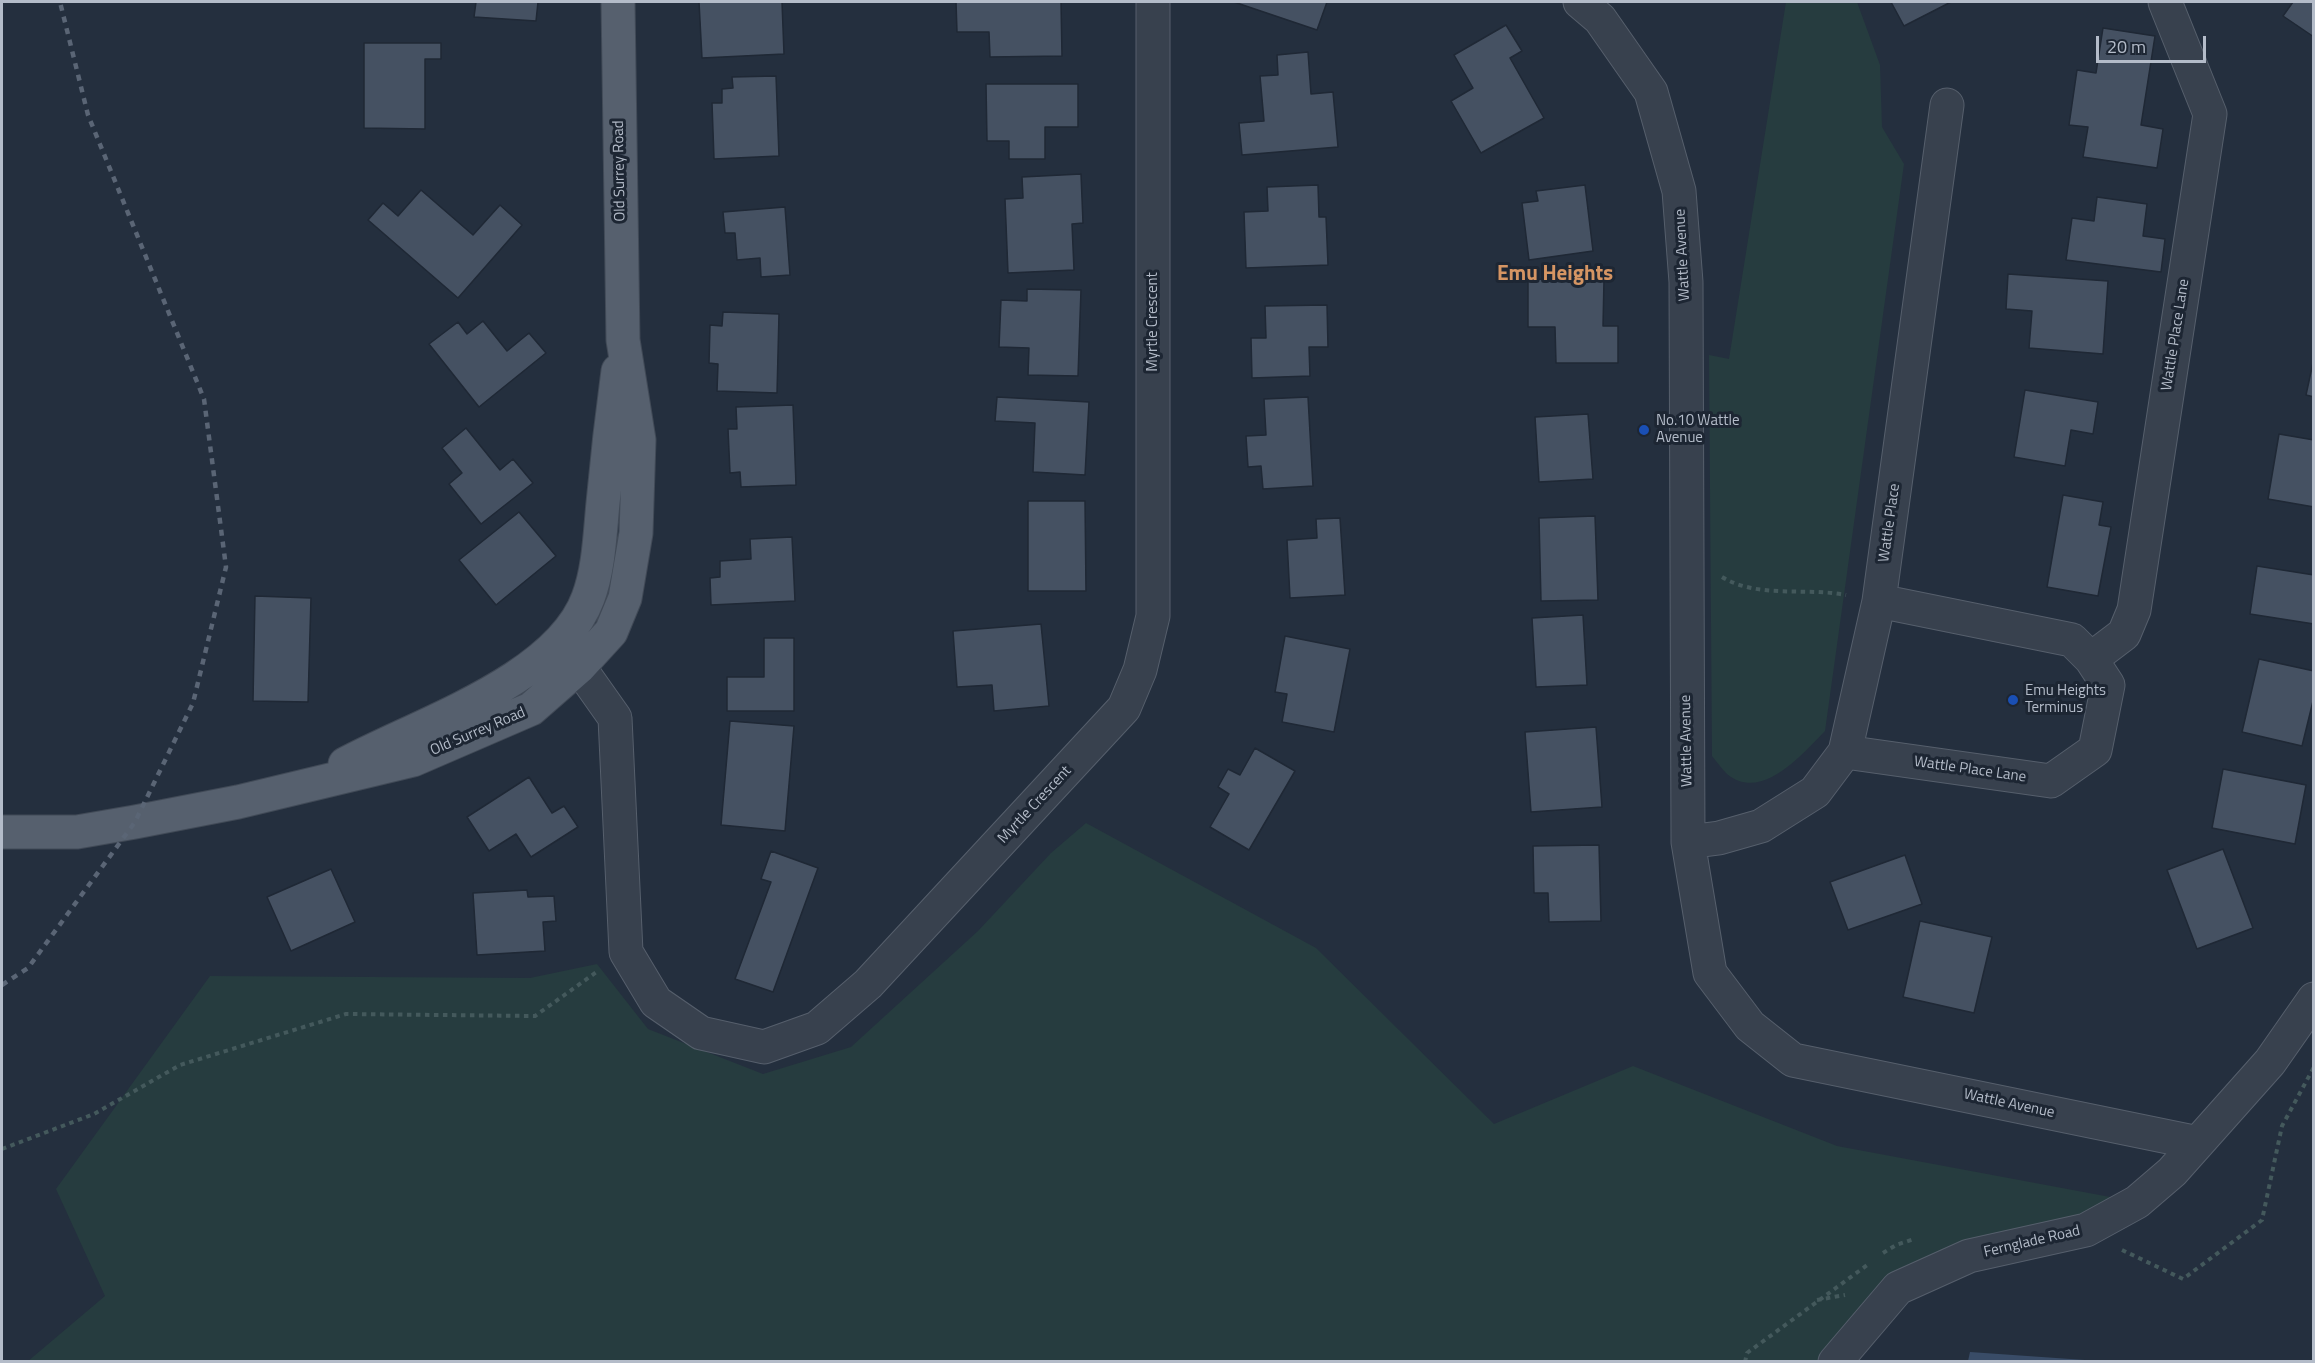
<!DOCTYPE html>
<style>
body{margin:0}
#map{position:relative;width:2315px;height:1363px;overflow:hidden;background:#242f3e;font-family:"Titillium Web",sans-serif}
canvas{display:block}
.frame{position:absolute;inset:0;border:3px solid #b4bcc9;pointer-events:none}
.scale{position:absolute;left:2096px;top:36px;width:110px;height:27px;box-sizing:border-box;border:3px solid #b4bcc9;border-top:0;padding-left:8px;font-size:18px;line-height:21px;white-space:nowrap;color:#b4bcc9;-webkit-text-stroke:4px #1d2633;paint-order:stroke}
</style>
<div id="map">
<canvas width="2315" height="1363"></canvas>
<div class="frame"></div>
<div class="scale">20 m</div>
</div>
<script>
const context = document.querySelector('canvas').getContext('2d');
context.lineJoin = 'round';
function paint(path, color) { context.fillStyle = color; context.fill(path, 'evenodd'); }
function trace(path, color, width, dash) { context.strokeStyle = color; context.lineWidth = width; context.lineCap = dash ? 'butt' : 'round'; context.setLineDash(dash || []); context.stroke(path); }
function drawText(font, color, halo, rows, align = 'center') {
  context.font = font + ' "Titillium Web",sans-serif'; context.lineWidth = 6; context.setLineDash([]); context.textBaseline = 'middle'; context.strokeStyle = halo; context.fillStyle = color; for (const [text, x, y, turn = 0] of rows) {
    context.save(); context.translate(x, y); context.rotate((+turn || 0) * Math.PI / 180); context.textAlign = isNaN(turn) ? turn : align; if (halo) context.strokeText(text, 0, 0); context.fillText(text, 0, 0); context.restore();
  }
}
paint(new Path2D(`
 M1786,2H1857L1880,65L1882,127L1904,164L1825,731C1803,753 1762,803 1727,774C1722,769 1717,762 1712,756L1709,355L1729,359Z
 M1086,823L1316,948L1494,1124L1633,1066L1837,1146L2137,1202L1898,1288L1835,1361L27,1362L105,1296L56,1189L210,976L530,978L597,964L648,1029L763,1074L851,1047L978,931L1051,853Z`), '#263c3f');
paint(new Path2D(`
 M1970,1352L2099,1361H1968Z`), '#394c67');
const building = new Path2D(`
 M476,2H538L536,21L474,17Z
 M699,2H782L784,54L702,58Z
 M956,2H1061L1062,56L990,57L989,32H957Z
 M1234,2H1327L1317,30Z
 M1891,2H1951L1904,26Z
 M2293,2H2314V37L2283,16Z
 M1506,25L1522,51L1510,58L1544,118L1481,153L1451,101L1473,88L1454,55Z
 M2103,28L2155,36L2141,125L2163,129L2157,168L2083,157L2088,127L2069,125L2077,70L2096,73Z
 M364,43H441V59H425V129L364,128Z
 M1308,52L1311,94L1333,92L1338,147L1242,155L1239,123L1264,121L1260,76L1278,75L1277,55Z
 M776,76L779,156L714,159L712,103H722V89L733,88L732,77Z
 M986,84H1078V127H1045V159H1009V141H987Z
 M1081,174L1083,223L1072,224L1074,270L1008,273L1005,199L1023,198L1022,177Z
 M1318,185L1319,217H1326L1328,265L1246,268L1244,212L1268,211L1267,187Z
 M1585,185L1593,251L1529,260L1522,203L1538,201L1536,191Z
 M421,190L473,235L500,205L522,225L458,298L368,220L383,203L398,216Z
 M2097,197L2147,204L2143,236L2165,239L2161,272L2066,260L2072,218L2094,221Z
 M785,207L790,275L761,277L760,258L737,260L735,233H725L723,212Z
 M2008,274L2108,281L2103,354L2029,348L2032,311L2006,309Z
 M1528,279L1604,280L1603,326H1618V363H1556L1555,327H1528Z
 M1027,289L1081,290L1078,376L1028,375L1029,348L999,347L1001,300L1027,301Z
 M1327,305L1328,347H1309L1310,376L1252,378L1251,338H1266L1265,306Z
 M723,312L779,314L777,393L717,391L718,364L709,363L710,325L722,326Z
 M483,321L507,351L529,333L546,353L479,407L429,344L458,322L467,334Z
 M2314,358V397L2306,395Z
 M2025,390L2098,402L2093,434L2071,430L2065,466L2014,457Z
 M997,397L1089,402L1085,475L1033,472L1035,423L995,421Z
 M1308,397L1313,486L1263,489L1261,466L1248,467L1246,436L1266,435L1264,399Z
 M793,405L796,485L741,487L740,472L730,473L728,429H737L736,407Z
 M1588,414L1593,479L1539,482L1535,417Z
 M466,428L500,470L513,459L533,483L481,524L449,484L462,473L442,448Z
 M2279,434L2314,440V507L2268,499Z
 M2063,495L2103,502L2099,525L2111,527L2098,596L2047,587Z
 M1028,501H1085L1086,591H1028Z
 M519,512L556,556L496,605L459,560Z
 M1595,516L1598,600L1541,601L1539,518Z
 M1340,518L1345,595L1290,598L1287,540L1317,538L1316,519Z
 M792,537L795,601L711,605L710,578L720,577V561L751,559L750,539Z
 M2257,566L2314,575V624L2250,614Z
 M255,596L311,598L308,702L253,701Z
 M1583,615L1587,685L1536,687L1532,618Z
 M1041,624L1049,706L994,711L992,685L957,687L953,631Z
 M1285,636L1350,649L1334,732L1282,722L1287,694L1275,692Z
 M764,638H794V711H727V677H764Z
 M2259,659L2314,671V697L2302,746L2242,732Z
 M730,721L794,726L785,831L721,825Z
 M1596,727L1602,807L1531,812L1525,732Z
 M1255,748L1295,771L1249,850L1210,827L1229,794L1218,787L1228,769L1240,775Z
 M2223,769L2306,785L2295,844L2212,828Z
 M529,777L552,813L564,806L578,827L531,857L516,834L489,851L467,817Z
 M1599,845L1601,921L1549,922L1548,893H1534L1533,846Z
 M2223,849L2253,928L2197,949L2167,870Z
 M771,851L818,868L773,992L735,979L771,882L761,879Z
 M1905,855L1922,904L1848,930L1830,882Z
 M331,869L355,922L291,951L267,897Z
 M527,890L528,897L554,896L556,921L543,922L545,951L477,955L473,893Z
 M1920,921L1992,937L1974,1013L1903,997Z`);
paint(building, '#455162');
trace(building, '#1f2835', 1.5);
const minor = new Path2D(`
 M1580,2L1600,19L1651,92L1679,191L1686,282L1688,842L1710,973L1750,1026L1793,1060L2198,1143
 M1879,601L2072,640L2091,659L2124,634L2134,610L2210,114L2165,2
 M579,667L615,718L626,952L656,1002L701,1033L764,1047L817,1028L868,984L1124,708L1140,670L1153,616V2
 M1845,752L2051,781L2095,750L2108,685L2091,659
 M1688,842L1719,838L1761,826L1815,792L1845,752L1879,601L1947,105
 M1835,1362L1898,1288L1969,1256L2086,1230L2137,1202L2172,1172L2270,1062L2314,999`);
const major = new Path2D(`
 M345,764C419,724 558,680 588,598C599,569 600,533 603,503C607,459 612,415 618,371
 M2,832H77L135,822L238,802L413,760L531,709L579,667L611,632L625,598L636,533L639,440L623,340L618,2`);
trace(minor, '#565f6c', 35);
trace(major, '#414a57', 35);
trace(new Path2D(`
 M1722,577C1759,599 1804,587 1846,595
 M2,1149L94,1114L180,1065L346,1014L535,1016L598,971
 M2122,1250L2183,1279L2262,1220L2282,1126L2314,1067
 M1883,1253L1896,1245L1914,1239
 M1817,1300L1845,1295
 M1745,1362L1747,1353L1870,1263`), '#44595c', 4, [4.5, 4.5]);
trace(minor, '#38414e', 33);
trace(major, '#56606e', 33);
trace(new Path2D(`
 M2,985L28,968L135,822L193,703L226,567L204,399L88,115L60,2`), '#5a6575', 4.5, [6, 6]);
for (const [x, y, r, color] of [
 [1644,430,6,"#1a4fb4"],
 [2013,700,6,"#1a4fb4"]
]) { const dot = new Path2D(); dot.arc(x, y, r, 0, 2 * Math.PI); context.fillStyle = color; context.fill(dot); trace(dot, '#1d2633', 2); }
drawText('15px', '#b4bcc9', '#1d2633', [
 ["Old Surrey Road",620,171,-91],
 ["Wattle Avenue",1683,255,-93],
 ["Myrtle Crescent",1153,322,-90],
 ["Wattle Place Lane",2176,335,-81],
 ["Wattle Place",1890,523,-82],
 ["Old Surrey Road",478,732,-23],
 ["Wattle Avenue",1687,741,-91],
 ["Wattle Place Lane",1970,770,8],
 ["Myrtle Crescent",1035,805,-47],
 ["Wattle Avenue",2009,1104,12],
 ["Fernglade Road",2032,1242,-13]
]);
drawText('15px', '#b4bcc9', '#1d2633', [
 ["No.10 Wattle",1656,421],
 ["Avenue",1656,438],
 ["Emu Heights",2025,691],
 ["Terminus",2025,708]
], 'left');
drawText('bold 21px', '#d59563', '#1d2633', [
 ["Emu Heights",1555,275]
]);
</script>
